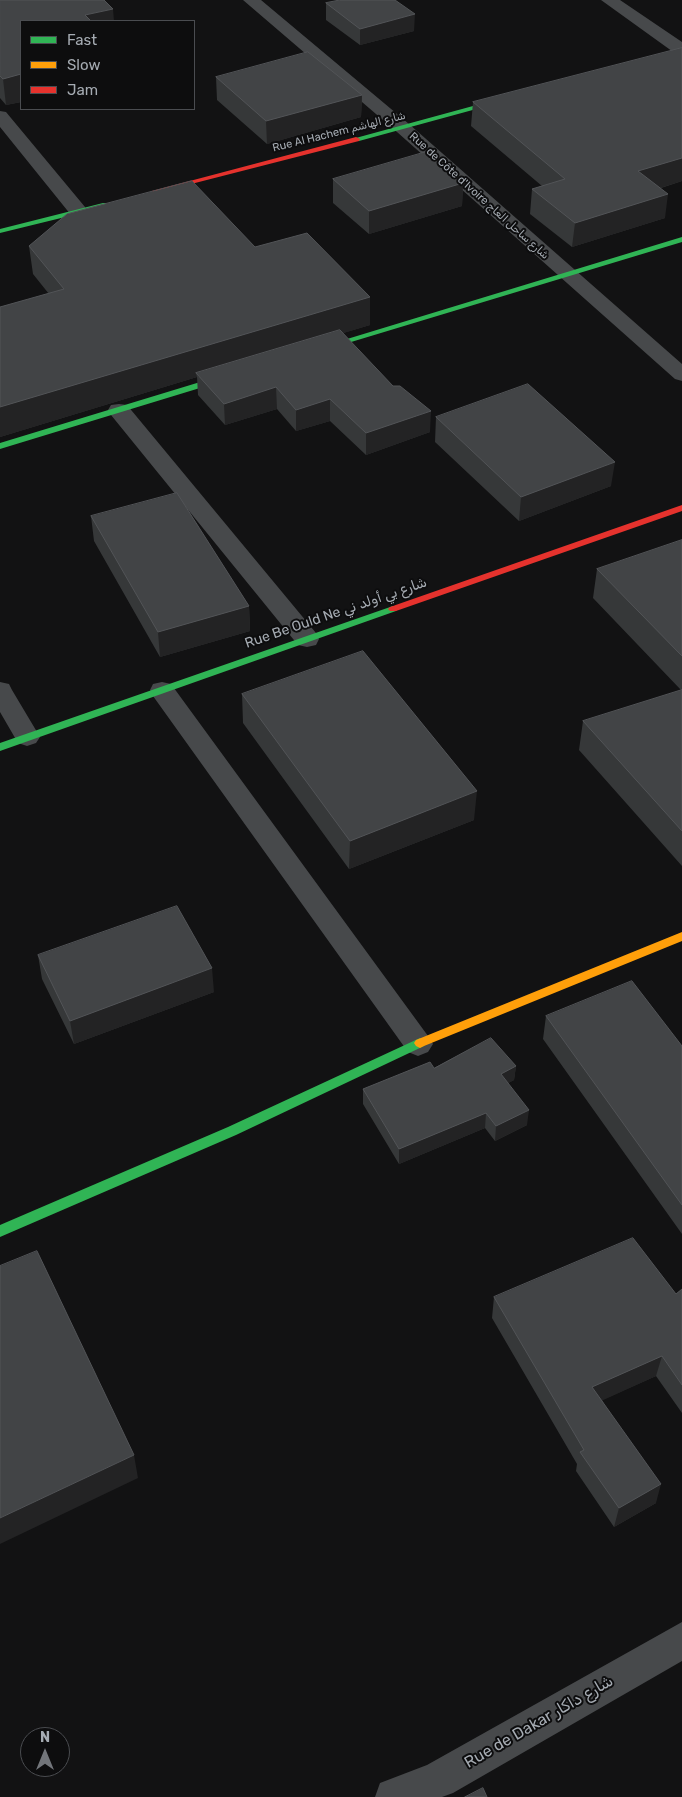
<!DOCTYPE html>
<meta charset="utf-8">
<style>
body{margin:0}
#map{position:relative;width:682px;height:1797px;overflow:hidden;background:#121213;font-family:Rubik,sans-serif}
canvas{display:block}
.legend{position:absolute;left:20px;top:20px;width:175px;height:90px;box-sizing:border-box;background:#0d0d0e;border:1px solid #4a4c50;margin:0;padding:6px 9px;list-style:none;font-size:15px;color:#a5abb2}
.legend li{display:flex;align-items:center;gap:10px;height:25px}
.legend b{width:25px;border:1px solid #4a4c50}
.north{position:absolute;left:20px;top:1727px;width:50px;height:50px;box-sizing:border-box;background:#0d0d0e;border:1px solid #4a4c50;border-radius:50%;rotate:0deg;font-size:14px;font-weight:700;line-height:20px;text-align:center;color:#a5abb2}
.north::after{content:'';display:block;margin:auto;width:18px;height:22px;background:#72757a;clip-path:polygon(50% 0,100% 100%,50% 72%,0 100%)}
</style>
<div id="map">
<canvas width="682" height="1797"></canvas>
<ul class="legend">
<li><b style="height:6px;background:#30b455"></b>Fast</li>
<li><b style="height:6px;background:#ff9f0a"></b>Slow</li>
<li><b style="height:6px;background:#e5322d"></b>Jam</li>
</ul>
<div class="north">N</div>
</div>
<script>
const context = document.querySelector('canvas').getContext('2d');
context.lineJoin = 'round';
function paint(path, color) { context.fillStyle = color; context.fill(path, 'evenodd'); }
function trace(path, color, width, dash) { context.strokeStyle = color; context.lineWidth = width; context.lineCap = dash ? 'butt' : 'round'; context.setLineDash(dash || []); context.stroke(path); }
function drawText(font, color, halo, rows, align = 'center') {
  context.font = font + ' Rubik,"Noto Naskh Arabic",sans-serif'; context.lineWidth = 4; context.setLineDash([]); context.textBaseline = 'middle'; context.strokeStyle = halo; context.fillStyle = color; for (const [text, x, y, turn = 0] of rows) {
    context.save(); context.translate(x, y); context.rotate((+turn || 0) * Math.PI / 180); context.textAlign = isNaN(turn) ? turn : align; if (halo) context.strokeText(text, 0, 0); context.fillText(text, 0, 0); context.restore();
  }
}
paint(new Path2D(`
 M243,0H261L409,124L682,364V381L675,379L397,132Z
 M601,0H620L682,42V55L676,54Z
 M0,111L6,112L85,207L87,211L85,215H71L0,127Z
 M119,404L127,405L316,633L319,639L316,645L307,647L298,645L111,415L108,410L111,405Z
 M0,682L9,684L12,690L40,737L36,743L27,746L18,743L0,712Z
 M162,682L171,684L428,1036L433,1044L428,1052L418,1056L408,1052L153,696L150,690L153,684Z
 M682,1622V1661L453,1793L442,1797H375L380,1783L427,1765Z`), '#47494b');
paint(new Path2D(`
 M506,97L513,99L359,141L352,139Z
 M103,203H106V207L0,233V229Z
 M682,237V242L318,352L315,353L311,350Z
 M233,372L236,373V377L0,449V443Z
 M393,606L398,609L396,611L0,751V743Z
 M420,1038L424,1040L426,1043L424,1046L236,1135L0,1237V1225L228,1127Z`), '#30b455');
paint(new Path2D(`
 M682,932V941L424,1046L420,1048L416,1046L414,1043L416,1040Z`), '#ff9f0a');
paint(new Path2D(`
 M356,137L360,139L359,141L156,193L152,191Z
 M682,505V511L396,611H390L388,609L390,607Z`), '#e5322d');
paint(new Path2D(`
 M0,0L21,21V102L6,105L0,98Z
 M326,3L414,31L360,45L326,20Z
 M682,48V181L661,188L665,218L572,247L530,214L532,189L542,186L471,126L473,102Z
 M216,77L362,95L361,117L267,144L217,100Z
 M333,179L463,183L462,206L369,234L333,203Z
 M29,246L255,247L370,297V325L343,333L430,432L366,455L330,421L296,431L277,409L225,425L198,395L197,377L0,437V307L49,294L33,274Z
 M436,417L611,486L519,521L435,442Z
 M91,516L249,606L250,631L160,657L94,541Z
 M682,540V866L579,750L583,721L681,690L593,598L597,569Z
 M242,694L474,820L349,869L243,723Z
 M38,955L214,992L74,1044L42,979Z
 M546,1016L682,1046V1234L543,1039Z
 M516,1066L514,1080L508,1083L527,1125L495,1141L485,1128L399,1164L363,1104V1089L434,1068Z
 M682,1289V1413L656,1376L602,1400L656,1503L614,1527L576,1471L577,1464L492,1318L494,1297L676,1294Z`), '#363839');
paint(new Path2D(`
 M113,9L114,21H86L85,15Z
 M415,14L414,31L360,45V29Z
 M21,74V102L6,105L3,79Z
 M362,95L361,117L267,144L266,121Z
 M682,158V181L635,196L638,171Z
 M463,183L462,206L369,234V211Z
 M668,194L665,218L572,247L575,223Z
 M370,297V325L199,377L196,373L197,377L0,437V407Z
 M276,387L277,409L225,425L224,404Z
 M330,399V421L296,431V410Z
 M431,411L430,432L366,455V433Z
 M615,462L611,486L519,521L521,497Z
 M249,606L250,631L160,657L158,632Z
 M477,791L474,820L349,869L350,841Z
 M212,968L214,992L74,1044L70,1021Z
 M516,1066L514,1080L499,1088L501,1074Z
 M529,1110L527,1125L495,1141L496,1126Z
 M486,1113L485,1128L399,1164V1149Z
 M662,1356L656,1376L588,1407L592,1387Z
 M134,1455L138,1478L0,1544V1518Z
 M661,1484L656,1503L614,1527L619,1508Z`), '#232324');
const building = new Path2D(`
 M0,0H104L113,9L85,15L91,21H21V74L3,79L0,76Z
 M340,0H395L415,14L360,29L326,3Z
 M682,48V158L638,171L668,194L575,223L532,189L565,179L473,102Z
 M308,52L362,95L266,121L216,77Z
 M426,152L463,183L369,211L333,179Z
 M192,181L255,247L307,233L370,297L0,407V307L64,289L29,246L67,214Z
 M340,330L393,386H400L431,411L366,433L330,399L296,410L276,387L224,404L196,373Z
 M528,384L615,462L521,497L436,417Z
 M177,493L249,606L158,632L91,516Z
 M682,540V656L597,569Z
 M363,651L477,791L350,841L242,694Z
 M682,690V831L583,721Z
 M177,906L212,968L70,1021L38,955Z
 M632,981L682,1046V1205L546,1016Z
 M491,1038L516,1066L501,1074L529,1110L496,1126L486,1113L399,1149L363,1089L430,1062L434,1068Z
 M633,1238L676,1294L682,1289V1385L662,1356L592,1387L661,1484L619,1508L580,1452L584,1450L494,1297Z
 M37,1251L134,1455L0,1518V1266Z
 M483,1788L487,1797H465Z`);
paint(building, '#424446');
trace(building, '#525457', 1);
drawText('11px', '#a5abb2', '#0d0d0e', [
 ["Rue Al Hachem شارع الهاشم",339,132,-14],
 ["Rue de Côte d'Ivoire شارع ساحل العاج",479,196,42]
]);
drawText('14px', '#a5abb2', '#0d0d0e', [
 ["Rue Be Ould Ne شارع بي أولد ني",336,613,-19]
]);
drawText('16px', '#a5abb2', '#0d0d0e', [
 ["Rue de Dakar شارع داكار",539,1722,-30]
]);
</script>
